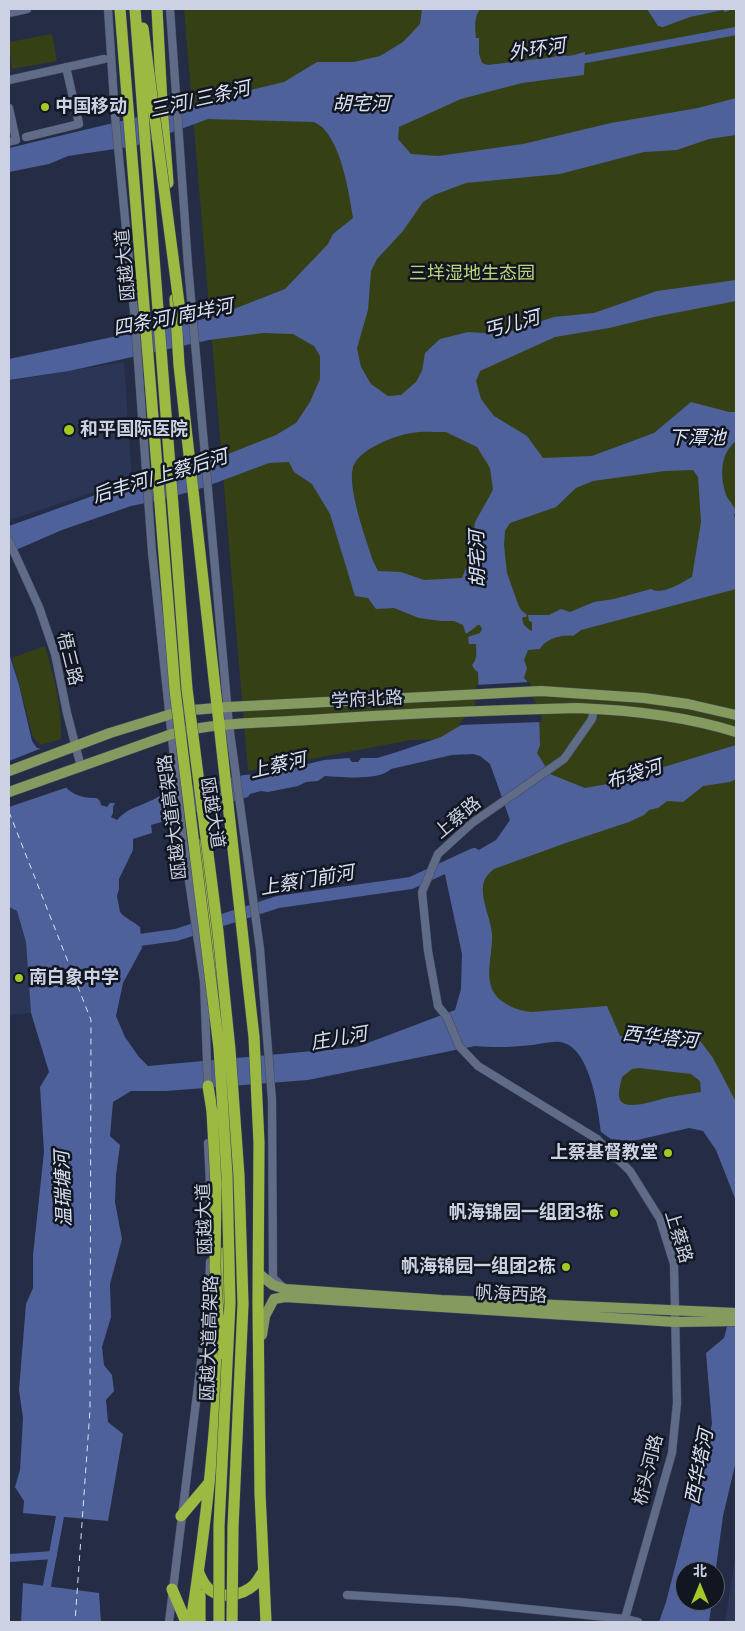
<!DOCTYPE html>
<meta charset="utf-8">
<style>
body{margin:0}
#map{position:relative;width:745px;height:1631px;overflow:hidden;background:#242c46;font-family:Karla,"Noto Sans SC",sans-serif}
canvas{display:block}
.frame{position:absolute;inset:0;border:10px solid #ccd2e3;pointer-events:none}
.north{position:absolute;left:675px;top:1561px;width:50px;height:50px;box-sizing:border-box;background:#121621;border:1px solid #5c616f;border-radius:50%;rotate:0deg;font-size:14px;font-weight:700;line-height:20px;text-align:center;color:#ccd2e3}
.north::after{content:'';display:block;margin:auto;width:18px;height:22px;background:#a4c824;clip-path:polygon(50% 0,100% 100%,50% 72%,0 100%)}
</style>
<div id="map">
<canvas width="745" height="1631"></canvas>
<div class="frame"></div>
<div class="north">北</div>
</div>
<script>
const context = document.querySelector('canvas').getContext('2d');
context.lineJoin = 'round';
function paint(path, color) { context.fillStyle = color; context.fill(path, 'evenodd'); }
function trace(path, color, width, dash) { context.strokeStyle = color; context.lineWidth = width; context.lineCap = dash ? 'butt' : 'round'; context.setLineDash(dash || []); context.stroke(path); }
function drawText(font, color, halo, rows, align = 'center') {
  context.font = font + ' Karla,"Noto Sans SC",sans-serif'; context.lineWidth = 5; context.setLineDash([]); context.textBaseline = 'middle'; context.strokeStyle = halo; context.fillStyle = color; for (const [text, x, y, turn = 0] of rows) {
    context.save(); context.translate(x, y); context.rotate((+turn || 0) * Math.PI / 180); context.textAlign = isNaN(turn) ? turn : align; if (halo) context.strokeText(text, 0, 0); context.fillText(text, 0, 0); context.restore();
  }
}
paint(new Path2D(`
 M124,362L132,479L11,520L9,514V381Z
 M9,907L17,911L26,942L31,1013L9,1015Z
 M736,1552V1622H725Z`), '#2b3555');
paint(new Path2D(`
 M184,9H736V1137L715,1118L621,1119L577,1031L488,1037L456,877L523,842L507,737L411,740L248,771Z
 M52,34L57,61L12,69L9,42Z
 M45,646C54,675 62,708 61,739L41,745L33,737L12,658Z`), '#354115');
paint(new Path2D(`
 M422,9H480C474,17 475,28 476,38H479V54L482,63L488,65L554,57C560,53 561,55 567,56C572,56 580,53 585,52L584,75L522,83L461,99L399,127L398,139L411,154L438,156L523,144L611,123L698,108L736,98V135L709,139L677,150L644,152L560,174L466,183L434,195L423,202L403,231L377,259L371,271L368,310L357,348L361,367L371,384L388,396L401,395L416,382L422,371L425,353L440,339L468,332L502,334L554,317L594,313L657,291L736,280V301L654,317L609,328L555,337L480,371L476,381L481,399L494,416L527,436L543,458L592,456L654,433L691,402L729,412H736V441C719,454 720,479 727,497C730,502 734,506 736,511L734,515L736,523V589L581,630L573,636C562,634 545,639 540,649L528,650L524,660L527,668L524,678L527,681L529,696L539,713L540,745L537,753L550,774L585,788L608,784L736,745V779L730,782L703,786L683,802L667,801L658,808L649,810L644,815L629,822L563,844L494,869C488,874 485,877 483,885C481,902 491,918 492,935C493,953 484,976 494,993C501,1004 518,1011 531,1012L607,1006L620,1036L645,1037L667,1029L694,1033L713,1058L736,1102V1201L716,1150L703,1131L689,1128L633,1141L611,1139L601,1132C598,1108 590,1046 560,1042C552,1041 541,1044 533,1045C513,1047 495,1048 475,1046L308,1080L166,1091H131L113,1102L110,1136L120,1145L116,1175L115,1202L122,1239L110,1284L111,1317L102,1347L104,1365L112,1375L114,1391L106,1400L108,1422L123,1434L108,1521L23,1513L24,1501L15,1487L20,1470L23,1418L19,1390L26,1304L33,1288V1255L44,1152L40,1087L49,1072L31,1013L26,942L17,911L9,907V653L19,685L32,741L37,748L44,749C58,775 62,799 97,798L100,801L101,805L107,807L110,803H115L113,807V813L111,817L117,820C128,808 135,808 148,802C155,799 160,795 167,794L169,792L244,775L271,773L324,760L349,758L352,762H358L361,758H377L394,753L441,737L463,724L478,706L479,697L478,672L475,670L472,665C478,658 476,652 476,644H469L468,637L480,633L482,629L480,625H478L466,634L463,625L454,621H442L419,618L394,608L376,609L368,598L355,596L330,514L312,484L294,472L289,462L269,463L202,488L165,499L131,506L62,530L9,553V526L126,484L228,454L276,435L296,423L310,402L320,379V356L314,346L293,334L263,333L209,340L69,371L9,380V359L117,336L189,323L221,314L285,289L328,244L333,234L353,218C349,192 342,149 324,129C322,126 317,124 314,122L208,119L135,146L68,156L49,164L9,172V148L284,82L317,62H354L380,56L403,42L420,24ZM446,432L477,447L490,468L493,490L475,522L471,556L462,578L424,580L401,572L378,571L373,561C366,539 347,488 353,467C359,449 394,436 411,433C422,431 434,432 446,432ZM693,470L698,477L701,522L692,577C682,582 663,596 651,589L614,599L594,602L570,612L561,609L549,615H528L529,621L532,622V630L531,631L524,625L522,619L523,617H526L527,615L521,610L518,604L507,573L504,545L505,531L510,523L556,507L576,488L593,481L665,471ZM473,754L480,756L490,764L510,820L496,840L444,870L462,954L461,989L455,1010L357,1047L148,1066L139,1057L125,1037L116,1016L123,983L142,948L140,927C133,921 126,919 120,912L117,896L119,889V879L133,850V839L152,833L151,825L248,797L250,794L261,791L268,792L298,786L306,782L318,781L325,776C342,777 379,781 391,769L452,755ZM639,1068L691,1074L700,1081L701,1092C691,1094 680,1095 670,1097C659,1099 627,1112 620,1100C617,1094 621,1083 622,1077L632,1069Z
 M647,9H733L725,12L723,10L690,17L663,27L658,26Z
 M736,1307V1461L723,1516L715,1575V1571H685V1601H712L709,1622H659L666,1602L712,1424L706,1353L724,1338L730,1316Z
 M23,1583L99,1593L101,1622H21Z`), '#4f619a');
paint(new Path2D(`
 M530,682L532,696L541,712L542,722L458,725L475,705L476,685Z
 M47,746L49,747L55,753L66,785L68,787L9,807V761Z`), '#242c46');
trace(new Path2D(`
 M575,61L736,31
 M9,1558L53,1555
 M45,1596L62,1506`), '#4f619a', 8);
trace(new Path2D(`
 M125,942L176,935L278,902L411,883L474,854`), '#4f619a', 12);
trace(new Path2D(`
 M9,812L91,1020L90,1410L75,1622`), '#dce3f4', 1, [6, 5]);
const minor = new Path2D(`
 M108,9L115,116L135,321L152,552L183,841L204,981L208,1089
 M170,9L188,265L229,725L260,949L272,1100L273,1278L283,1287
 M9,13L27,9
 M9,80L104,59
 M9,108L16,140L9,142
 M26,137L79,124L66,67
 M9,541L39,607L55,654L67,713L81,767
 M594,708L592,719L564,759L472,823L438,854L422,892L428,951L438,1006L447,1017L459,1046L478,1066L597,1139L630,1171L660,1219L674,1264L677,1403L672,1453L624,1622
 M208,1143L210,1184V1225
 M347,1595L460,1602L625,1619L638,1622
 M169,1622L209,1296L210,1262`);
const major = new Path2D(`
 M9,771L110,733L181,711L228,707L541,691L644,698L688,704L736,715
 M9,792L172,734C215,722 263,723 308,720C397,714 487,710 577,708C630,710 685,716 736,732
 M258,1273L273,1285L285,1289L441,1300L736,1313
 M262,1335L265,1316L274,1299L285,1297L676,1322L736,1321`);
const highway = new Path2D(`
 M157,9L162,104L168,183
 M175,299L179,365L254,1037L259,1143L258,1303L260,1493L266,1622
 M199,845L207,899L221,1017V1032
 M208,1086L212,1111
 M222,1310L224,1253
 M181,1516L208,1484
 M199,1573C201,1578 203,1583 207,1587C218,1600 242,1596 254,1585C258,1581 260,1576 263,1572
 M172,1589L186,1622
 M200,1595V1622
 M191,1622C205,1530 216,1436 220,1343`);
trace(minor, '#42495f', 9);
trace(major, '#42495f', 11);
trace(highway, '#42495f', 12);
trace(minor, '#606b88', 8);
trace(major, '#849a5e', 10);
trace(highway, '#9cba42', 11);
const highwayBridge = new Path2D(`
 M120,9L175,690L219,1048L227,1176L230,1303L219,1526V1622
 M135,9L187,689L218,932L230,1050L239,1176L243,1304L233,1527L232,1622
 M143,28L180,311
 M212,1111L216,1185L215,1268L218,1314L223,1354`);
trace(highwayBridge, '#42495f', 12, []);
trace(highwayBridge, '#9cba42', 11);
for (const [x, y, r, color] of [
 [45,107,5,"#a4c824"],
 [69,430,6,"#a4c824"],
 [19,978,5,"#a4c824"],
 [668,1153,5,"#a4c824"],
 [614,1213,5,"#a4c824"],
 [566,1267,5,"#a4c824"]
]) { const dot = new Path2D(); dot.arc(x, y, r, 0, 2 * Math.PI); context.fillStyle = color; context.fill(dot); trace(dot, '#121621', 2); }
drawText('bold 18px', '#ccd2e3', '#121621', [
 ["中国移动",55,107],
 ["和平国际医院",80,430],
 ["南白象中学",29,978],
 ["上蔡基督教堂",658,1153,"right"],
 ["帆海锦园一组团3栋",604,1213,"right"],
 ["帆海锦园一组团2栋",556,1267,"right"]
], 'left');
drawText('18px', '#ccd2e3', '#121621', [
 ["瓯越大道",126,265,-95],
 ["梧三路",69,659,76],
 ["学府北路",367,700,-3],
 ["瓯越大道",212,813,81],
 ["瓯越大道高架路",173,817,-97],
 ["上蔡路",458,818,-40],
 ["瓯越大道",205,1219,-92],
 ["上蔡路",678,1237,73],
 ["帆海西路",511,1295,3],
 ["瓯越大道高架路",210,1338,-88],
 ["桥头河路",649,1470,-76]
]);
drawText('18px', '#bcd779', '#121621', [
 ["三垟湿地生态园",472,274]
]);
drawText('italic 19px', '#dce3f4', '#121621', [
 ["外环河",537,50,-8],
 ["三河/三条河",200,100,-13],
 ["胡宅河",361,105],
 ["四条河/南垟河",173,318,-11],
 ["丐儿河",512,325,-15],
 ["下潭池",697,439],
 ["后丰河/上蔡后河",160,477,-17],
 ["胡宅河",478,559,-91],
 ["上蔡河",278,766,-13],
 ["布袋河",634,775,-17],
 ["上蔡门前河",307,881,-10],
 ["西华塔河",660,1038,6],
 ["庄儿河",339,1039,-10],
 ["温瑞塘河",64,1189,-92],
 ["西华塔河",700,1467,-79]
]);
</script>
